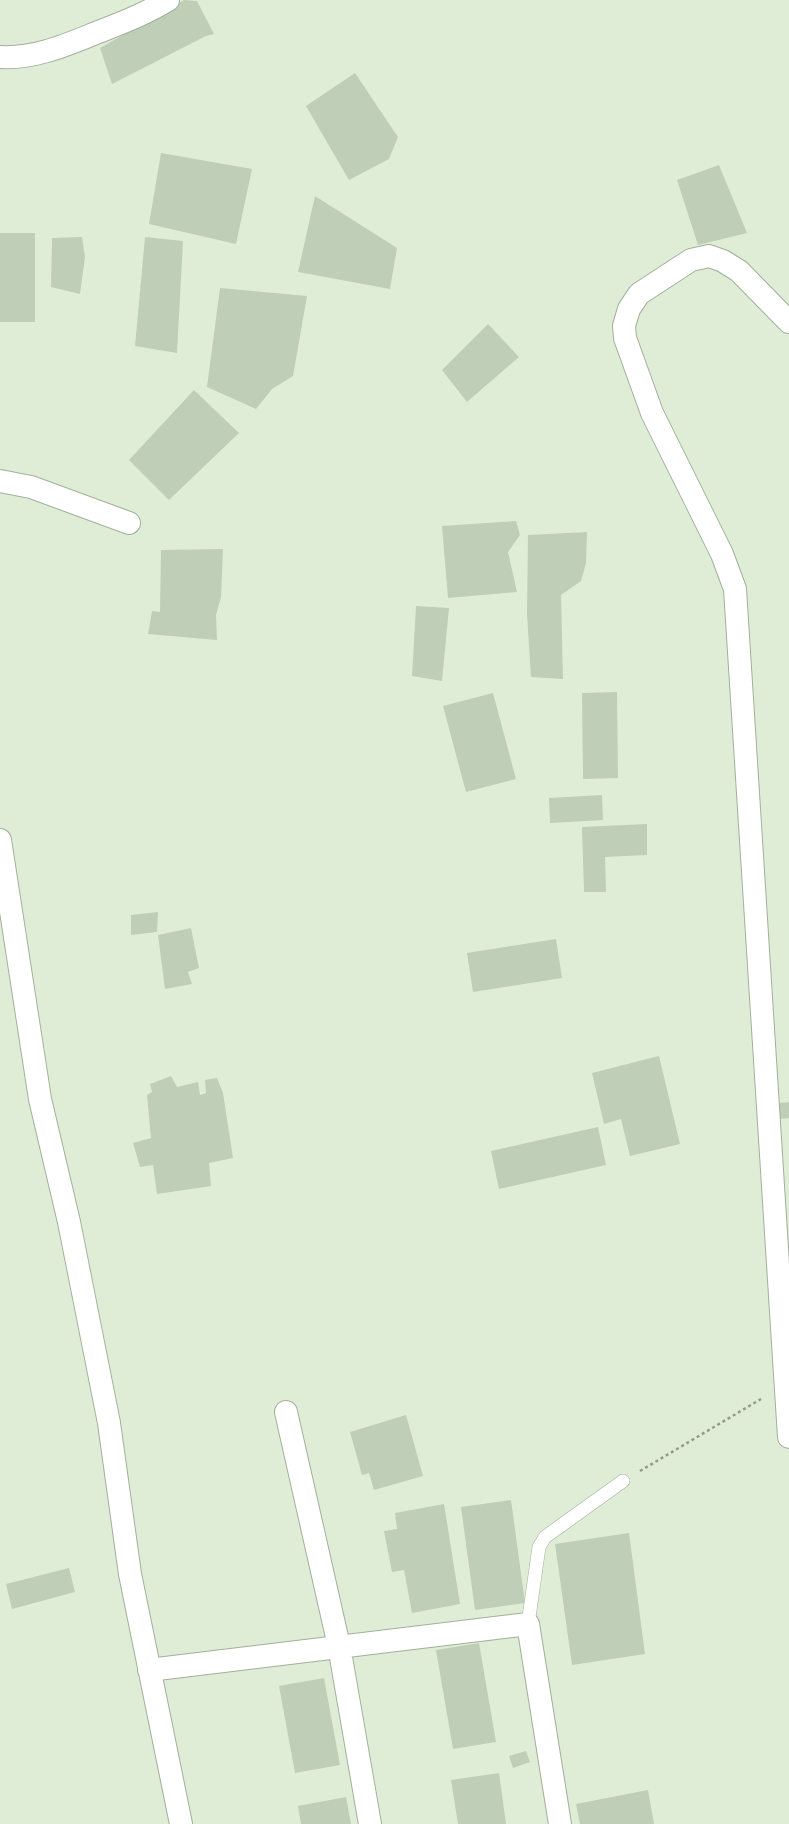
<!DOCTYPE html>
<style>
body{margin:0}
canvas{display:block;background:#dfedd6}
</style>
<canvas width="789" height="1824"></canvas>
<script>
const context = document.querySelector('canvas').getContext('2d');
context.lineJoin = 'round';
function paint(path, color) { context.fillStyle = color; context.fill(path, 'evenodd'); }
function trace(path, color, width, dash) { context.strokeStyle = color; context.lineWidth = width; context.lineCap = dash ? 'butt' : 'round'; context.setLineDash(dash || []); context.stroke(path); }
paint(new Path2D(`
 M184,0L197,1L214,34L206,36L112,84L100,48Z
 M355,73L398,137L389,159L349,180L306,106Z
 M161,153L252,169L236,244L149,224Z
 M719,165L747,233L698,245L677,180Z
 M315,196L397,248L390,289L298,272Z
 M0,233H35V322H0Z
 M82,237L85,257L80,294L51,287L52,238Z
 M145,237L183,241L177,353L135,346Z
 M220,288L307,296L293,376L272,389L256,409L207,387Z
 M488,324L519,357L467,402L442,370Z
 M194,390L239,433L169,500L129,460Z
 M516,521L520,535L508,552L517,592L448,598L442,526Z
 M587,532L586,563L581,581L561,595L563,679L531,677L527,614L528,535Z
 M223,549L221,597L216,615L217,640L148,634L152,611L160,612L161,550Z
 M416,606L449,608L442,681L412,676Z
 M617,692L618,778L583,779L582,693Z
 M493,693L516,779L466,792L443,706Z
 M602,795L603,820L550,823L549,798Z
 M647,824V855L605,857L606,892H584L582,827Z
 M158,912L157,932L131,935V915Z
 M191,928L199,968L188,972L192,984L165,989L158,935Z
 M556,939L562,978L473,992L467,953Z
 M659,1056L680,1144L630,1156L621,1119L604,1124L592,1073Z
 M171,1076L177,1087L198,1082L200,1095L206,1093L205,1080L217,1078L223,1093L233,1158L209,1163L211,1186L157,1194L153,1165L140,1167L133,1143L151,1138L147,1095L152,1092L150,1084Z
 M789,1102V1118L780,1119L779,1103Z
 M598,1127L606,1165L499,1189L491,1151Z
 M406,1415L423,1476L374,1490L369,1473L362,1475L350,1432Z
 M511,1500L525,1603L475,1610L461,1507Z
 M444,1504L460,1604L412,1613L404,1570L392,1572L384,1531L397,1529L395,1513Z
 M629,1533L645,1654L572,1665L555,1544Z
 M69,1568L75,1592L12,1609L6,1584Z
 M479,1643L496,1742L453,1749L436,1650Z
 M324,1678L340,1765L295,1773L279,1686Z
 M526,1751L530,1762L513,1768L509,1756Z
 M499,1773L506,1824H458L451,1780Z
 M648,1790L654,1824H580L576,1804Z
 M346,1797L351,1824H301L298,1806Z`), '#bfceb7');
const service = new Path2D(`
 M528,1624L539,1547L545,1537L623,1481`);
const minor = new Path2D(`
 M0,57C36,59 68,44 101,31C124,22 147,13 168,0
 M789,322L739,271L723,261L709,256L691,260L639,294L629,309L624,326L625,338L652,413L722,554L735,589L789,1437
 M0,481L31,487L129,523
 M0,840L40,1099L69,1222L109,1423L130,1574L181,1824
 M286,1412L339,1646L370,1824
 M149,1670L528,1624L560,1824`);
trace(service, '#a2b09b', 14);
trace(minor, '#a2b09b', 24);
trace(new Path2D(`
 M640,1471L761,1399`), '#929c8b', 2.5, [3, 3]);
trace(service, '#fff', 13);
trace(minor, '#fff', 22);
</script>
